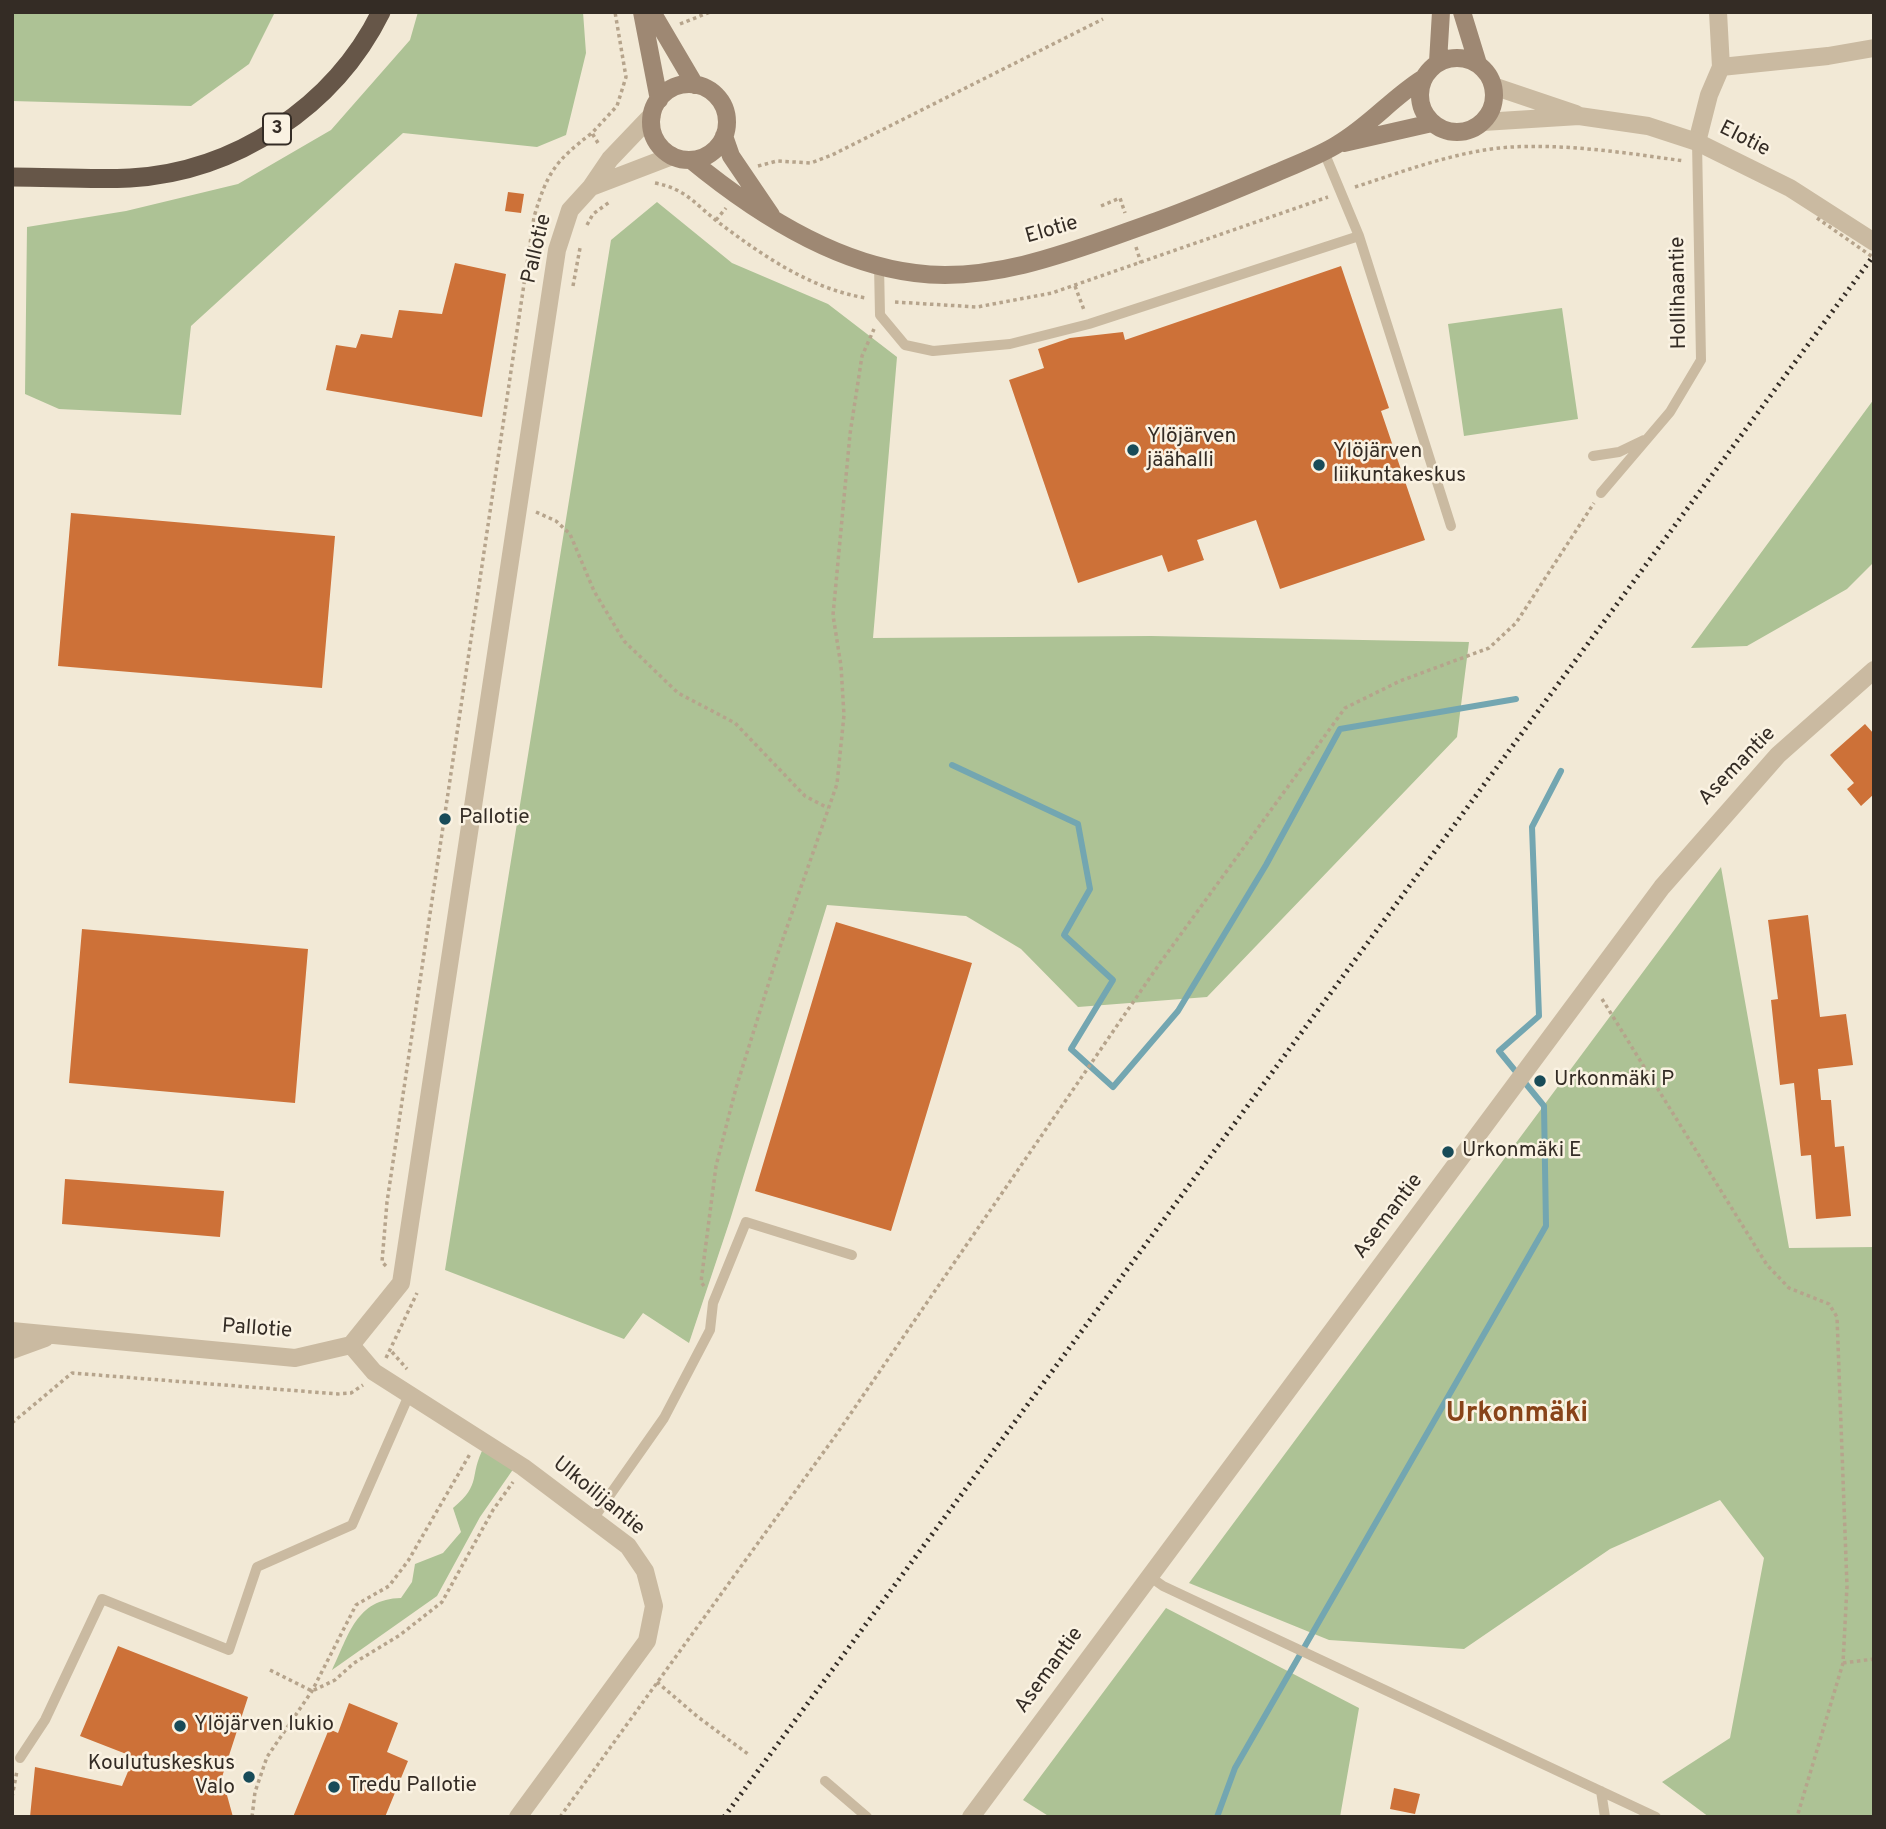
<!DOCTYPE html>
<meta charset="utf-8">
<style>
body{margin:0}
#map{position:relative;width:1886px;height:1829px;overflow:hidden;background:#f2e9d6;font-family:Overpass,sans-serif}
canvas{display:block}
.frame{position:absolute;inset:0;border:14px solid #342c25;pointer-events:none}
</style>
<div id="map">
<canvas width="1886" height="1829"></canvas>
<div class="frame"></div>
</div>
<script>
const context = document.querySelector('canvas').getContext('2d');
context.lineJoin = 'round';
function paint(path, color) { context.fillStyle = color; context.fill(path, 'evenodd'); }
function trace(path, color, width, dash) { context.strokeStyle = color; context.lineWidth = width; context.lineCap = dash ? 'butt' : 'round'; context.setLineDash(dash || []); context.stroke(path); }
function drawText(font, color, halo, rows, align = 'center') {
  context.font = font + ' Overpass,sans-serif'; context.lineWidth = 5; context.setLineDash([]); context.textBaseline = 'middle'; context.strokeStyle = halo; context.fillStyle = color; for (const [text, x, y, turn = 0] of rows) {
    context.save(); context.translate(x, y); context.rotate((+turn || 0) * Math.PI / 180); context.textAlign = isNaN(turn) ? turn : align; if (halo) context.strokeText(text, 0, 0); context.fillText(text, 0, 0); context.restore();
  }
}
paint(new Path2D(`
 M12,12H275L249,64L191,106L12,101Z
 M418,12H583L586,53L566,135L537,147L403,133L191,326L181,415L59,409L25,394L27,227L126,211L238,184L331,130L410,40Z
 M657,202L732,263L828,304L897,357L873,638L1151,636L1469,642L1457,737L1207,997L1078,1007L1021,949L966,916L827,905L730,1220L689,1343L643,1313L624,1339L445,1270L611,240Z
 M1562,308L1578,419L1464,436L1448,324Z
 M1874,399V562L1847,589L1747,646L1691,648Z
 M1721,867L1789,1248L1874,1247V1817H1709L1662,1782L1730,1738L1764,1558L1720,1500L1610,1549L1464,1649L1329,1640L1189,1583Z
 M484,1447L514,1468L480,1517L437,1596L332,1670C349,1635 356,1599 401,1598L412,1582L415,1564L443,1553L461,1532L453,1508C483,1483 468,1477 484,1447Z
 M1166,1608L1359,1708L1340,1817H1050L1023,1800Z`), '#adc295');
trace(new Path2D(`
 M952,765L1078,824L1090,889L1064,935L1113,980L1071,1049L1113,1087L1178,1011L1266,865L1340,729L1516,699
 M1217,1817L1235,1768L1546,1226L1544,1106L1499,1051L1539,1016L1532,827L1561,771`), '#73a6b1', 6);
paint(new Path2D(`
 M508,192L524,194L521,213L505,211Z
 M455,263L506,274L482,417L326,390L336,345L356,348L361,334L392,338L399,310L442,314Z
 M1341,266L1389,408L1381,411L1425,540L1280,589L1256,520L1197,540L1204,560L1168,572L1162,555L1078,583L1009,380L1044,368L1038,349L1070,338L1123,332L1125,340Z
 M71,513L335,536L322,688L58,666Z
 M1865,724L1874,734V794L1861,806L1847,789L1854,783L1830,755Z
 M1808,915L1820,1017L1846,1014L1853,1065L1818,1069L1821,1100H1831L1835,1147L1844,1146L1851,1216L1816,1219L1811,1155L1801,1156L1794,1083L1780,1085L1771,1000L1778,999L1768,920Z
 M836,922L972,963L891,1231L755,1191Z
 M82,929L308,949L295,1103L69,1083Z
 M65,1179L224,1191L220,1237L62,1224Z
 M118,1646L248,1697L222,1777L233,1817H30L35,1767L122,1786L134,1757L80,1736Z
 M349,1703L398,1723L387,1752L408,1761L385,1817H293L329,1729L338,1733Z
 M1394,1788L1420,1794L1415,1814L1390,1809Z`), '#cd7138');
trace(new Path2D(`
 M680,24L710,12
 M598,143L592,133L617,106L626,77L615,12
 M758,166L777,161L811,163L832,155L1103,19
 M655,183C686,189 695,204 718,222C763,256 811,289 866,298
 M1355,187C1405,171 1459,150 1512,147C1568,144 1628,153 1684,161
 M1101,206L1120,198L1125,213
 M716,220L726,208
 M587,225L593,214L611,201
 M1136,247L1141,263
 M573,286L580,248
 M1075,286L1084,310
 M895,302L977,307L1052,293L1328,197
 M536,512L556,521L570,534L594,591L624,641L678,693L735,723L805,796L828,808
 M1602,999L1767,1265L1789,1288L1829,1304L1837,1317L1847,1586L1843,1663L1797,1817
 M386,1266L382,1262L387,1202L534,217C547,173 555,161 592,133
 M704,1286L701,1282L716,1166L736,1088L779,950L837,784L844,715L841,666L833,615L850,434L862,356L874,329
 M392,1352L407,1369
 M386,1358L417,1293
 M12,1423L72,1373L338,1394L351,1393L363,1385
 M1843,1663L1874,1659
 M270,1670L312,1691L335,1680L354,1663L400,1635L442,1602L493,1510L513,1482
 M657,1682L698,1717L748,1754
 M12,1797L17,1771
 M252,1817L255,1792L267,1757L312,1691L356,1605L389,1586L408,1561L470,1454
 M560,1817L836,1435L1160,963L1345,708L1400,681L1489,648L1516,623L1594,503`), '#b6a48c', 3.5, [3.5, 3.5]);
trace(new Path2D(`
 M1324,152L1359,236L1451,526
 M879,265L880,315L905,345L933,351L1010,344L1089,324L1359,236
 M1593,456L1619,452L1644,440
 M1601,493L1670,412L1701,360L1697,142
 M593,1519L664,1418L710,1330L713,1303L746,1222L852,1255
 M1149,1576L1163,1586L1656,1817
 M20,1758L45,1720L102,1599L229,1650L257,1567L352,1525L409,1395
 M825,1781L867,1817
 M1601,1791L1605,1817`), '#cabaa1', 10);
trace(new Path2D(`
 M1721,67L1828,56L1874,48
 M1697,142L1709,95L1721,67L1718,12
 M351,1345L374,1372L523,1467L628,1546L645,1571L654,1606L647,1641L518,1817
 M971,1817L1662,887L1778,755L1874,670`), '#cabaa1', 18);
trace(new Path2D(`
 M1493,86L1576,114
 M1483,122L1579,116L1648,126L1697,142L1790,188L1874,242
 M591,187L672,156
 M12,1331L295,1358L351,1345L401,1283L557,250L570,210L591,187L610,159L652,115
 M12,1350L45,1338`), '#cabaa1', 18);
trace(new Path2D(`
 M642,12L659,100
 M652,12L695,85
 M1462,12L1478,64
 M1420 95a37 37 0 1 1 74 0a37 37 0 1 1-74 0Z
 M1438,62L1441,12
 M651 122a38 38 0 1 1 76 0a38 38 0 1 1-76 0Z
 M724,136L731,156L771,215
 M1344,143L1432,123
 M691,160C753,211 833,263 915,273C996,284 1083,247 1157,221C1198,206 1236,190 1276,173C1296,164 1319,156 1338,144C1369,126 1392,98 1422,79`), '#9e8873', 18);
trace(new Path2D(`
 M12,177C51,177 91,180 130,178C235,172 334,107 381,12`), '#665648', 19);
trace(new Path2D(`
 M724,1817L1874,255`), '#342c25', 5, [2, 5]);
trace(new Path2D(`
 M1817,218L1874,258`), '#b6a48c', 3.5, [3.5, 3.5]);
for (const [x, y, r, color] of [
 [1133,450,7,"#184b58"],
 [1319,465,7,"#184b58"],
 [445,819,7,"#184b58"],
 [1540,1081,7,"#184b58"],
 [1448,1152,7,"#184b58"],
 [180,1726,7,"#184b58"],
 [249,1777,7,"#184b58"],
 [334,1787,7,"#184b58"]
]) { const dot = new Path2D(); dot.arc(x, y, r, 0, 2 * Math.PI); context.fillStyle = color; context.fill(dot); trace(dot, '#faf2e2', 2.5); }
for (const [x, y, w] of [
 [277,129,28]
]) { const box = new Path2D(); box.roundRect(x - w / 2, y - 15.5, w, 31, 5); context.fillStyle = '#faf2e2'; context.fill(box); trace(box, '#342c25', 2); }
drawText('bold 19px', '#342c25', null, [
 ["3",277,129]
]);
drawText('21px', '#342c25', '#faf2e2', [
 ["Elotie",1744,140,27],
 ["Elotie",1052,231,-16],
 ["Pallotie",538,249,-77],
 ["Hollihaantie",1680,293,-91],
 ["Asemantie",1738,767,-46],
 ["Asemantie",1389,1217,-53],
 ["Pallotie",257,1330,4],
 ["Ulkoilijantie",598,1497,39],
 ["Asemantie",1050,1671,-54]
]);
drawText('21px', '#342c25', '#faf2e2', [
 ["Ylöjärven",1147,438],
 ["jäähalli",1147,462],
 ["Ylöjärven",1333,453],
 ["liikuntakeskus",1333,477],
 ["Pallotie",459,819],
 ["Urkonmäki P",1554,1081],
 ["Urkonmäki E",1462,1152],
 ["Ylöjärven lukio",194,1726],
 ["Koulutuskeskus",235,1765,"right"],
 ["Valo",235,1789,"right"],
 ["Tredu Pallotie",348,1787]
], 'left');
drawText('bold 28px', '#884319', '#faf2e2', [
 ["Urkonmäki",1517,1415]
]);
</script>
